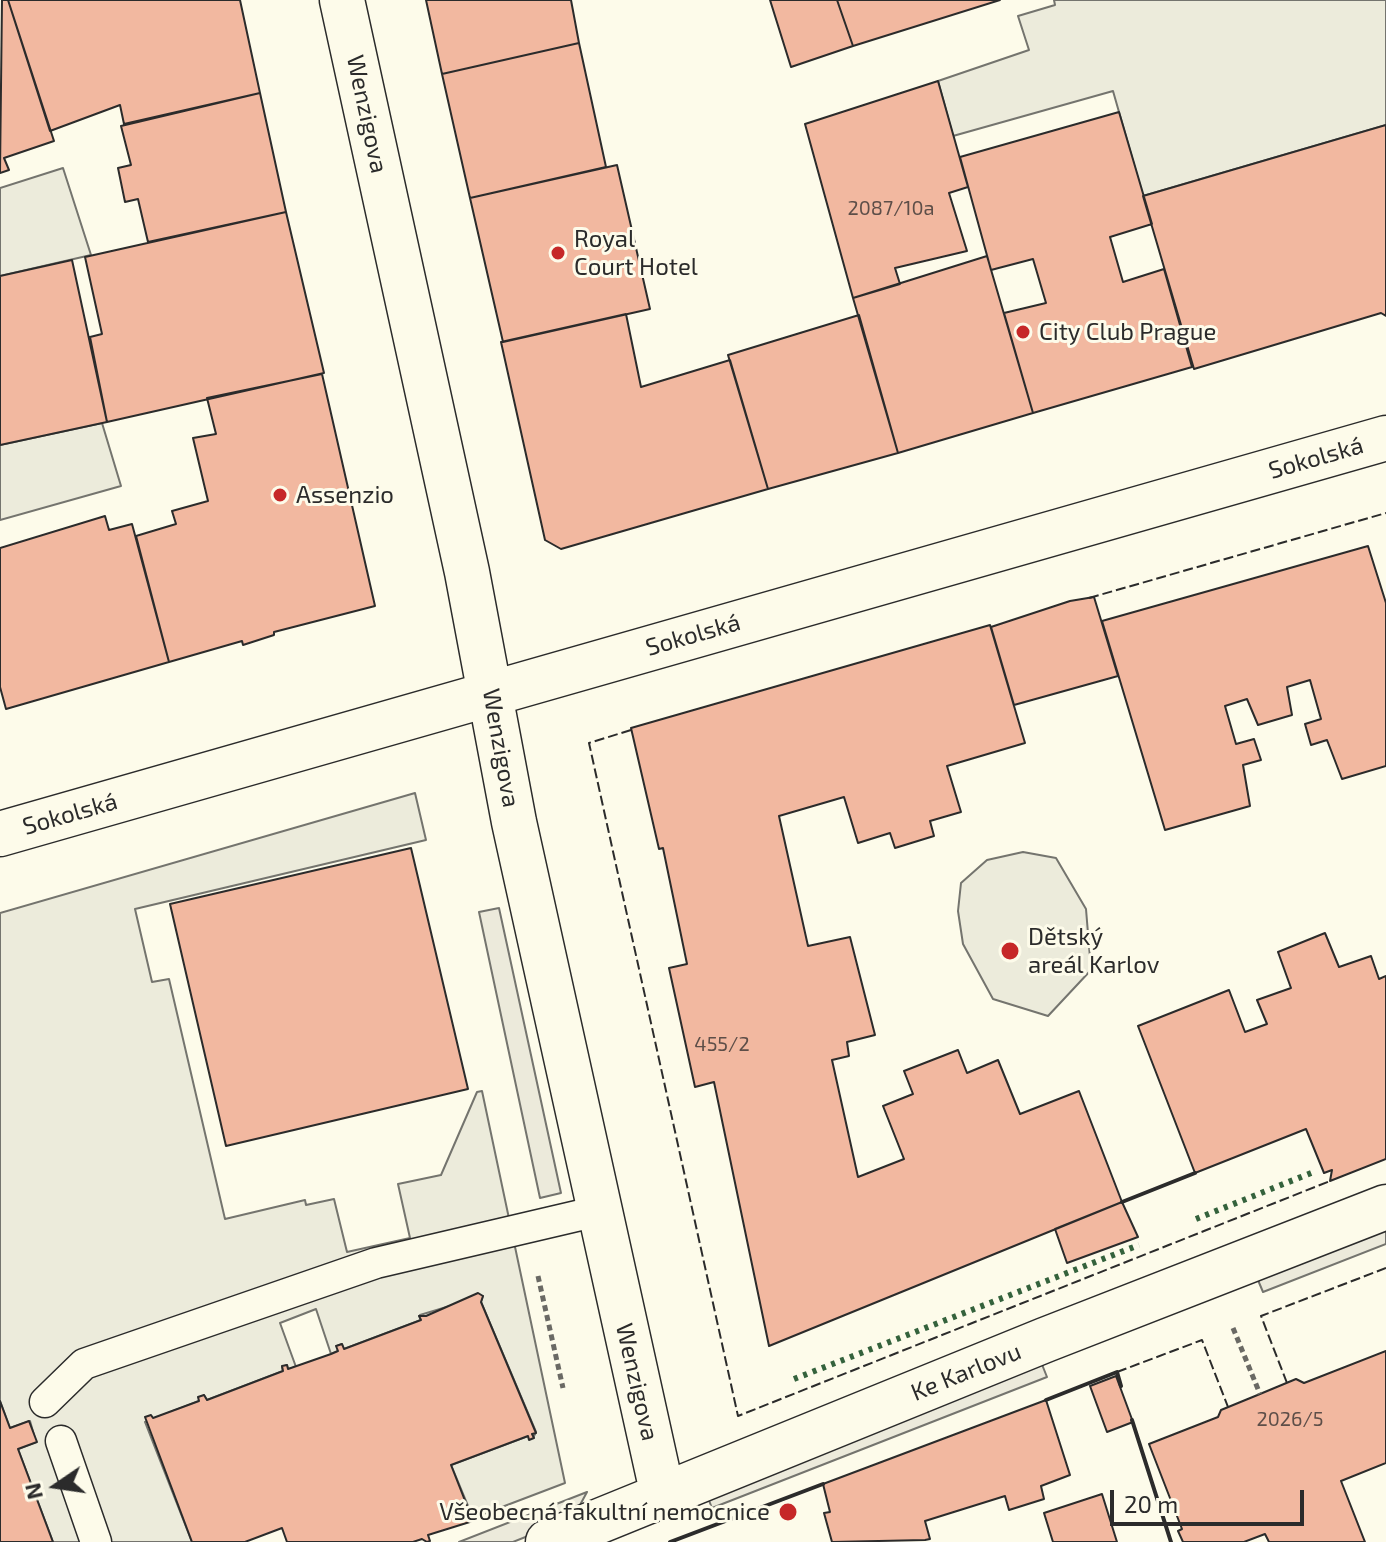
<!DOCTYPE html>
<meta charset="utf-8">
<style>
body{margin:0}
#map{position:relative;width:1386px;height:1542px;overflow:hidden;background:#fdfbea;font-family:"Exo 2",sans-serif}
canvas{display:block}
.north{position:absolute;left:16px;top:1446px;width:80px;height:80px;-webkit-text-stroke:6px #fdfbea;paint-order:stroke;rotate:257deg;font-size:22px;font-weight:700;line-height:32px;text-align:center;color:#2b2b2b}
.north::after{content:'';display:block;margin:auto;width:28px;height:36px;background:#2b2b2b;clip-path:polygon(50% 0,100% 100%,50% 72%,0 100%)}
.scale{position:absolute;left:1110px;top:1490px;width:194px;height:36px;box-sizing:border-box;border:4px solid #2b2b2b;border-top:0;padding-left:10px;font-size:24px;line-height:28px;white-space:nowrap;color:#2b2b2b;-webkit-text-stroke:6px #fdfbea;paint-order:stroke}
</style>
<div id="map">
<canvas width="1386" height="1542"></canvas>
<div class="north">N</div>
<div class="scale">20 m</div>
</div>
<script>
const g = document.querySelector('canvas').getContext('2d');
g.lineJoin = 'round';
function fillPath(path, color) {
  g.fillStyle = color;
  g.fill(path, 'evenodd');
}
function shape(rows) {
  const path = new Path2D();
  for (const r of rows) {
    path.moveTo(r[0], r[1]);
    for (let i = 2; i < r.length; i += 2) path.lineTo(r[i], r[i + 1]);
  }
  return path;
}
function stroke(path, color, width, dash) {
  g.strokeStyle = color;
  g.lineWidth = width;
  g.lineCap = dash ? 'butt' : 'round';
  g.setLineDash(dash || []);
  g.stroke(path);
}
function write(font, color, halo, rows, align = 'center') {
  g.font = font + ' "Exo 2",sans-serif';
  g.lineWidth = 6;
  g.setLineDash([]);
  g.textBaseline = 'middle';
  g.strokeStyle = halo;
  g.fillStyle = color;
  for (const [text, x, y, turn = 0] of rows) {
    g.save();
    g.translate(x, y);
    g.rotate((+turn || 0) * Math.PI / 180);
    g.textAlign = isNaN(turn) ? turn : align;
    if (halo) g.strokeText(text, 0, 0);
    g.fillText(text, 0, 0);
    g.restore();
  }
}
const green = shape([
 [1054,0,1386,0,1386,125,1143,196,1113,91,953,136,938,81,1029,50,1018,16,1055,5,1054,0],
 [63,168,91,255,0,276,0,188,63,168],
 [102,423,121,486,0,520,0,445,102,423],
 [415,793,426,840,135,909,152,982,169,979,225,1219,305,1200,306,1205,334,1199,347,1252,410,1238,398,1184,441,1175,477,1092,482,1091,565,1483,473,1518,451,1465,528,1436,533,1438,536,1432,481,1302,483,1296,420,1315,421,1320,344,1349,342,1344,337,1346,338,1351,331,1354,316,1309,280,1323,296,1367,288,1369,287,1365,282,1367,283,1371,207,1400,204,1395,199,1401,145,1422,192,1542,53,1542,18,1449,36,1442,30,1421,10,1428,0,1401,0,913,415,793],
 [1023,852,1056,858,1086,909,1091,970,1048,1016,993,999,963,944,958,911,961,883,987,860,1023,852]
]);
fillPath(green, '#ecebdb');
stroke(green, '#74746e', 2);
const parking = shape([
 [499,908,561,1193,540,1198,479,912,499,908],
 [1386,1223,1386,1244,1263,1292,1255,1273,1386,1223],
 [1039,1357,1047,1377,712,1508,704,1488,1039,1357],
 [587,1492,573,1518,513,1542,459,1542,587,1492]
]);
fillPath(parking, '#eceadb');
stroke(parking, '#74746e', 2);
const building = shape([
 [2,0,8,0,54,141,4,158,9,170,0,173,2,0],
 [8,0,240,0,260,93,124,124,120,105,50,131,8,0],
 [426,0,571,0,579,43,442,74,426,0],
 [770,0,837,0,853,46,791,67,770,0],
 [837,0,1000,0,853,46,837,0],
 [579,43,606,167,470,198,442,74,579,43],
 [938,81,968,187,949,193,967,251,895,268,900,284,853,298,805,124,938,81],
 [260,93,286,212,148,242,138,199,125,202,118,168,131,165,121,126,260,93],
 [1119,112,1152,224,1110,237,1123,282,1164,269,1192,367,1033,413,1004,313,1046,303,1033,259,991,270,960,157,1119,112],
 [1386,125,1386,316,1381,313,1194,369,1143,196,1386,125],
 [617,165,650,309,503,342,470,198,617,165],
 [286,212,324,373,107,422,90,337,102,334,85,257,286,212],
 [987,256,1033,413,898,453,853,298,987,256],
 [72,260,107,422,0,445,0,276,72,260],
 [626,314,641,387,730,360,768,489,561,549,545,540,501,342,626,314],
 [859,315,898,453,768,489,728,355,859,315],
 [322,374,375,606,274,632,274,635,243,645,242,641,169,662,136,536,176,524,172,511,208,501,193,438,216,434,207,398,322,374],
 [105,516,109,530,132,524,169,662,6,709,0,687,0,548,105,516],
 [1368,546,1386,603,1386,766,1342,779,1327,740,1311,745,1305,724,1321,719,1310,680,1287,687,1292,715,1258,725,1247,699,1225,706,1236,744,1254,739,1261,760,1243,765,1250,806,1165,830,1102,621,1368,546],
 [1094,597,1118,676,1014,705,991,627,1070,601,1094,597],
 [990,625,1025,743,947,766,961,812,930,821,934,836,895,848,890,833,858,843,844,797,779,816,808,946,850,937,875,1035,847,1042,849,1056,832,1060,858,1177,904,1159,883,1106,913,1094,904,1071,958,1050,967,1073,998,1060,1020,1114,1079,1091,1122,1202,769,1346,714,1082,695,1087,669,968,687,964,663,848,659,849,631,728,990,625],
 [411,848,468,1089,226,1146,170,904,411,848],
 [1325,933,1339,967,1371,956,1379,979,1386,976,1386,1159,1330,1181,1332,1170,1324,1173,1306,1129,1195,1173,1138,1026,1229,990,1245,1032,1267,1024,1257,1000,1291,988,1278,952,1325,933],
 [1122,1202,1138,1237,1067,1263,1055,1229,1122,1202],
 [478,1293,483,1296,481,1302,536,1433,532,1434,534,1438,529,1440,528,1436,451,1465,473,1521,428,1535,430,1541,427,1542,422,1539,413,1542,287,1542,282,1528,245,1542,192,1542,145,1417,151,1415,153,1418,199,1401,198,1397,204,1395,207,1400,283,1371,282,1366,287,1365,288,1369,331,1354,338,1351,336,1346,342,1344,344,1349,421,1320,419,1316,426,1316,478,1293],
 [1386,1351,1386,1463,1341,1481,1365,1542,1269,1542,1265,1534,1244,1542,1183,1542,1178,1531,1182,1529,1149,1444,1218,1417,1221,1410,1260,1394,1296,1379,1304,1383,1386,1351],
 [1116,1376,1133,1422,1107,1432,1090,1386,1116,1376],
 [1046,1400,1070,1475,1041,1486,1044,1499,1009,1510,1005,1496,925,1521,930,1539,925,1540,832,1542,824,1513,830,1512,823,1484,1046,1400],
 [0,1401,10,1428,29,1421,37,1442,18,1449,53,1542,0,1542,0,1401],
 [1102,1494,1117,1542,1053,1542,1044,1513,1102,1494]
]);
fillPath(building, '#f2b8a0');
stroke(building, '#2b2b2b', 2);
const lane = shape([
 [45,1402,84,1364,376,1263,598,1211],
 [61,1441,96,1542]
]);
const street = shape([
 [342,0,467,572,514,822,663,1496],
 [548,1542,1045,1340,1386,1207]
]);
const secondary = shape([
 [0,834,1386,438]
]);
stroke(lane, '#2b2b2b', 33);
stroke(street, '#2b2b2b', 47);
stroke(secondary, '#2b2b2b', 47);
stroke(shape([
 [538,1276,563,1388],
 [1233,1328,1260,1394]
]), '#6a6964', 5, [6, 4]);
stroke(lane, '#fdfbea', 30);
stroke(street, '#fdfbea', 44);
stroke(secondary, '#fdfbea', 44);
stroke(shape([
 [1196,1219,1316,1171],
 [794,1379,1139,1245]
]), '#34623c', 6, [4, 6]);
stroke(shape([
 [1089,598,1386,513],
 [631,730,589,743,738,1416,1330,1181],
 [1117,1372,1202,1340,1228,1407],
 [1287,1383,1261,1316,1386,1268]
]), '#2b2b2b', 2, [10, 4]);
stroke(shape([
 [1122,1202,1195,1173],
 [1046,1400,1117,1372,1121,1386],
 [1132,1420,1171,1542],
 [670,1542,823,1484]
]), '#2b2b2b', 4);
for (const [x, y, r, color] of [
 [558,253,8,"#c62828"],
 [1023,332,8,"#c62828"],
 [280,495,8,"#c62828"],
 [1010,951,10,"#c62828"],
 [788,1512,10,"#c62828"]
]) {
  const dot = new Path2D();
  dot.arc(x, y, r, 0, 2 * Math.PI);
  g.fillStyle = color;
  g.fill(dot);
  stroke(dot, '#fdfbea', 3);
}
write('20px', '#5d4e48', null, [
 ["2087/10a",891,208],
 ["455/2",722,1044],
 ["2026/5",1290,1419]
]);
write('24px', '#2b2b2b', '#fdfbea', [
 ["Wenzigova",367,114,78],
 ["Sokolská",1316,458,-16],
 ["Sokolská",693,635,-16],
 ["Wenzigova",501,748,80],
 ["Sokolská",70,814,-16],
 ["Ke Karlovu",966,1372,-22],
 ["Wenzigova",637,1382,77]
]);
write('24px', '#2b2b2b', '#fdfbea', [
 ["Royal",574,239],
 ["Court Hotel",574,267],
 ["City Club Prague",1039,332],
 ["Assenzio",296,495],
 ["Dětský",1028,937],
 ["areál Karlov",1028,965],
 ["Všeobecná fakultní nemocnice",770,1512,"right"]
], 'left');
</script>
